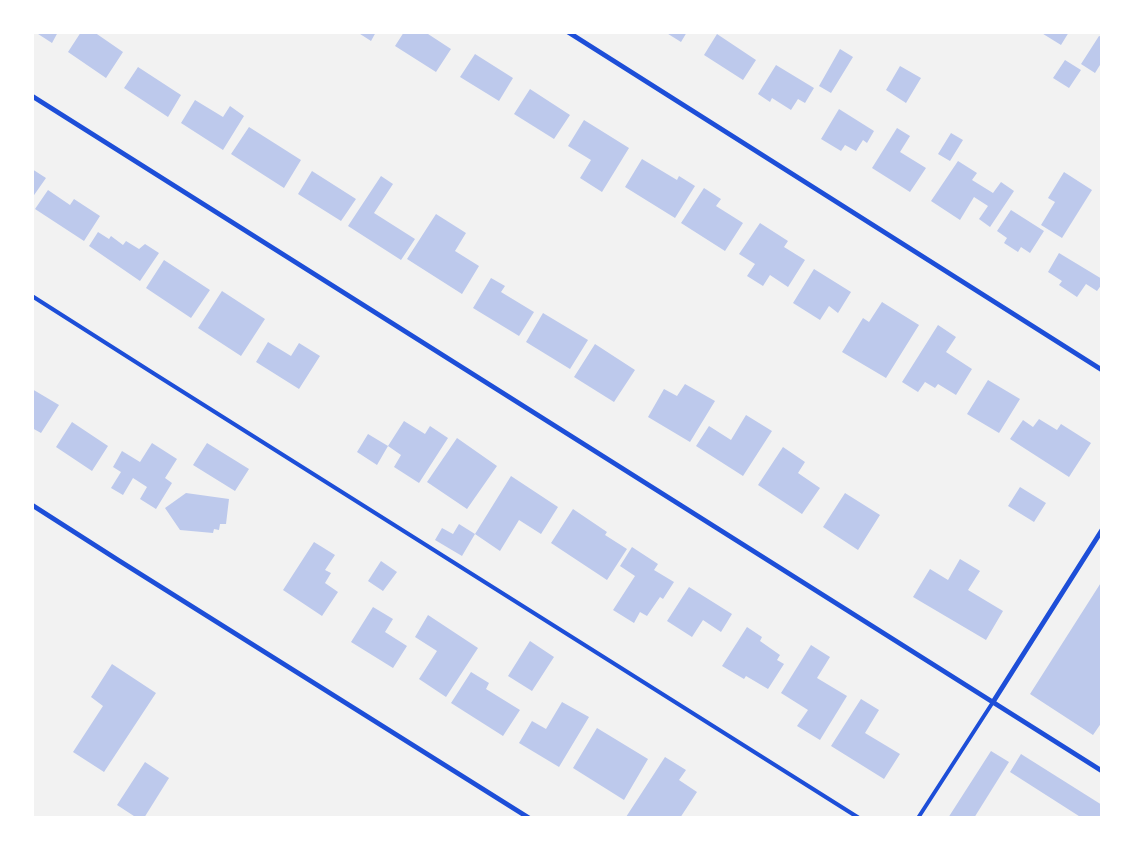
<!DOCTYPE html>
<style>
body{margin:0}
#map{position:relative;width:1134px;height:850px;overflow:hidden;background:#f2f2f2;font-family:"PT Sans",sans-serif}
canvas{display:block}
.frame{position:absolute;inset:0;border:34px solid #fff;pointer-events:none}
</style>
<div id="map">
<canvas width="1134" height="850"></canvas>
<div class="frame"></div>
</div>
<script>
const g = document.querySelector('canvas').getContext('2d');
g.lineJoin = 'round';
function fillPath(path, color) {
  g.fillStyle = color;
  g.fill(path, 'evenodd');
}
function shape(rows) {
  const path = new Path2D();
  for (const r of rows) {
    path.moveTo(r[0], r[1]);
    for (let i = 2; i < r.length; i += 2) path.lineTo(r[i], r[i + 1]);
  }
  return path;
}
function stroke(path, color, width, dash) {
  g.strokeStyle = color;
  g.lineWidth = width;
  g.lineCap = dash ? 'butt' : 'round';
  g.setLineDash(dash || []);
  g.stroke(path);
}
fillPath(shape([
 [35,32,58,32,52,43],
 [81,32,94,32,123,52,106,78,68,52],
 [357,32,376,32,371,41],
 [404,32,425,32,451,49,436,72,395,46],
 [665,32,687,32,681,42],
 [1040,32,1069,32,1061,45],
 [717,34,756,60,743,80,704,55],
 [1099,36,1102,37,1102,66,1100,65,1095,73,1081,64],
 [840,49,853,57,831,93,819,86],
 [475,54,513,78,499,101,460,77],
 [1065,60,1081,70,1069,88,1053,78],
 [776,65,814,88,805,103,798,99,791,110,772,98,770,102,758,94],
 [900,66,921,78,906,103,886,90],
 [138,67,181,95,168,117,124,88],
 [530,89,570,115,554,139,514,114],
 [195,100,223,117,230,106,244,116,223,150,181,123],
 [839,109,874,131,867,143,863,140,856,151,845,145,841,151,821,139],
 [584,120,629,148,602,192,580,178,591,160,568,146],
 [249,127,301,160,284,188,231,154],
 [897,128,910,136,900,152,926,168,910,192,872,168],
 [951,133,963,140,950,161,938,154],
 [642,159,677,180,679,176,695,186,675,218,625,187],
 [958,161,977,173,972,180,993,193,1001,182,1014,191,990,227,979,219,988,206,974,197,960,220,931,201],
 [32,169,46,178,32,198],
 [312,171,356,199,341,221,298,194],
 [1064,172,1092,190,1062,238,1041,225,1055,202,1048,198],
 [381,176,393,184,374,213,415,239,401,260,348,226],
 [704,188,721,199,716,206,743,223,725,251,681,223],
 [48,190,70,205,74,199,100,216,84,241,35,209],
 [1011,210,1044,231,1030,253,1021,247,1018,252,1004,243,1007,238,997,231],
 [436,214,466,233,455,251,479,266,462,294,407,259],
 [760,223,788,241,784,247,805,260,788,287,770,275,763,286,747,276,755,264,739,254],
 [98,232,109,239,111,236,123,245,126,241,139,249,145,244,159,253,140,281,89,246],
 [1059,253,1102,279,1102,284,1097,291,1086,284,1077,297,1059,285,1062,281,1048,272],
 [164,260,210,290,191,318,146,288],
 [814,269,851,292,838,313,829,306,820,320,793,303],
 [491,278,505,286,501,292,534,312,519,336,473,308],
 [222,291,265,319,241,356,198,328],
 [882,302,919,325,886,378,842,352,863,318,869,322],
 [543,313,588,340,570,369,526,342],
 [938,325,956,337,946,352,972,369,956,395,938,384,935,388,925,382,918,392,902,382],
 [268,342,291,356,299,343,320,356,299,389,256,362],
 [595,344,635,370,614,402,574,377],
 [988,380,1020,399,999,433,967,414],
 [685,384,715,401,690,442,648,417,664,389,677,396],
 [32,389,59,405,41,433,32,428],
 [746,415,772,431,743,476,696,446,709,426,731,440],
 [1039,419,1057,430,1061,424,1091,443,1069,477,1010,439,1023,420,1033,427],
 [404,421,425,434,430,426,448,438,419,483,394,467,401,455,388,446],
 [72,422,108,446,92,471,56,447],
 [368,434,388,446,377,465,357,452],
 [457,438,497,466,467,509,427,482],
 [152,443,177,459,165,478,172,483,156,509,140,499,147,487,133,478,123,495,111,488,121,472,113,467,122,451,140,462],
 [207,443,249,469,235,491,193,465],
 [783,447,805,462,798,473,820,488,802,514,758,485],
 [511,476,558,507,541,534,519,520,500,551,475,534,462,556,435,540,442,528,453,534,459,524,475,534],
 [1020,487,1046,503,1034,522,1008,506],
 [186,493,229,499,226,524,220,524,219,530,214,529,213,533,180,530,165,508],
 [845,493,880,515,858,550,823,527],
 [573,509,607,532,605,535,627,549,607,580,551,543],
 [314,542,335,555,325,570,331,573,325,583,338,592,322,616,283,590],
 [632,547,658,564,654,570,674,582,663,599,660,597,647,616,640,612,634,623,613,610,635,576,620,566],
 [960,559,980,571,968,590,1003,611,986,640,913,597,930,569,948,580],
 [381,561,397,572,383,591,368,581],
 [1102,581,1102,722,1093,735,1030,694],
 [689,587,732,614,721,632,703,620,692,637,667,621],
 [373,607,393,619,385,632,407,646,393,668,351,642],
 [428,615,478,648,446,697,419,679,437,651,415,637],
 [747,627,762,637,760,641,780,655,777,660,784,664,768,689,746,676,744,679,722,666],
 [530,641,554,657,532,691,508,676],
 [811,645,830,657,817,678,847,696,820,740,797,726,808,710,781,693],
 [112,664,156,693,104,772,73,752,103,706,91,697],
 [471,672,489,683,486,689,520,710,503,736,451,703],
 [861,699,879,710,865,733,900,754,884,779,831,746],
 [562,702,589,717,559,767,519,743,532,721,546,729],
 [597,728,648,759,624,800,573,768],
 [991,751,1009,762,974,818,948,818],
 [1021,754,1102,805,1102,818,1082,818,1010,772],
 [665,757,686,770,679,780,697,792,680,818,627,818,626,817],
 [145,762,169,778,144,818,137,818,117,805]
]), '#bdc9ec');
stroke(shape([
 [32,296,153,373,859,818],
 [918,818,993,702]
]), '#1d4ed8', 4);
stroke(shape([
 [568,32,1102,370],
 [32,96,1102,771],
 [32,505,118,560,529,818],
 [993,702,1102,530]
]), '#1d4ed8', 5);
</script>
